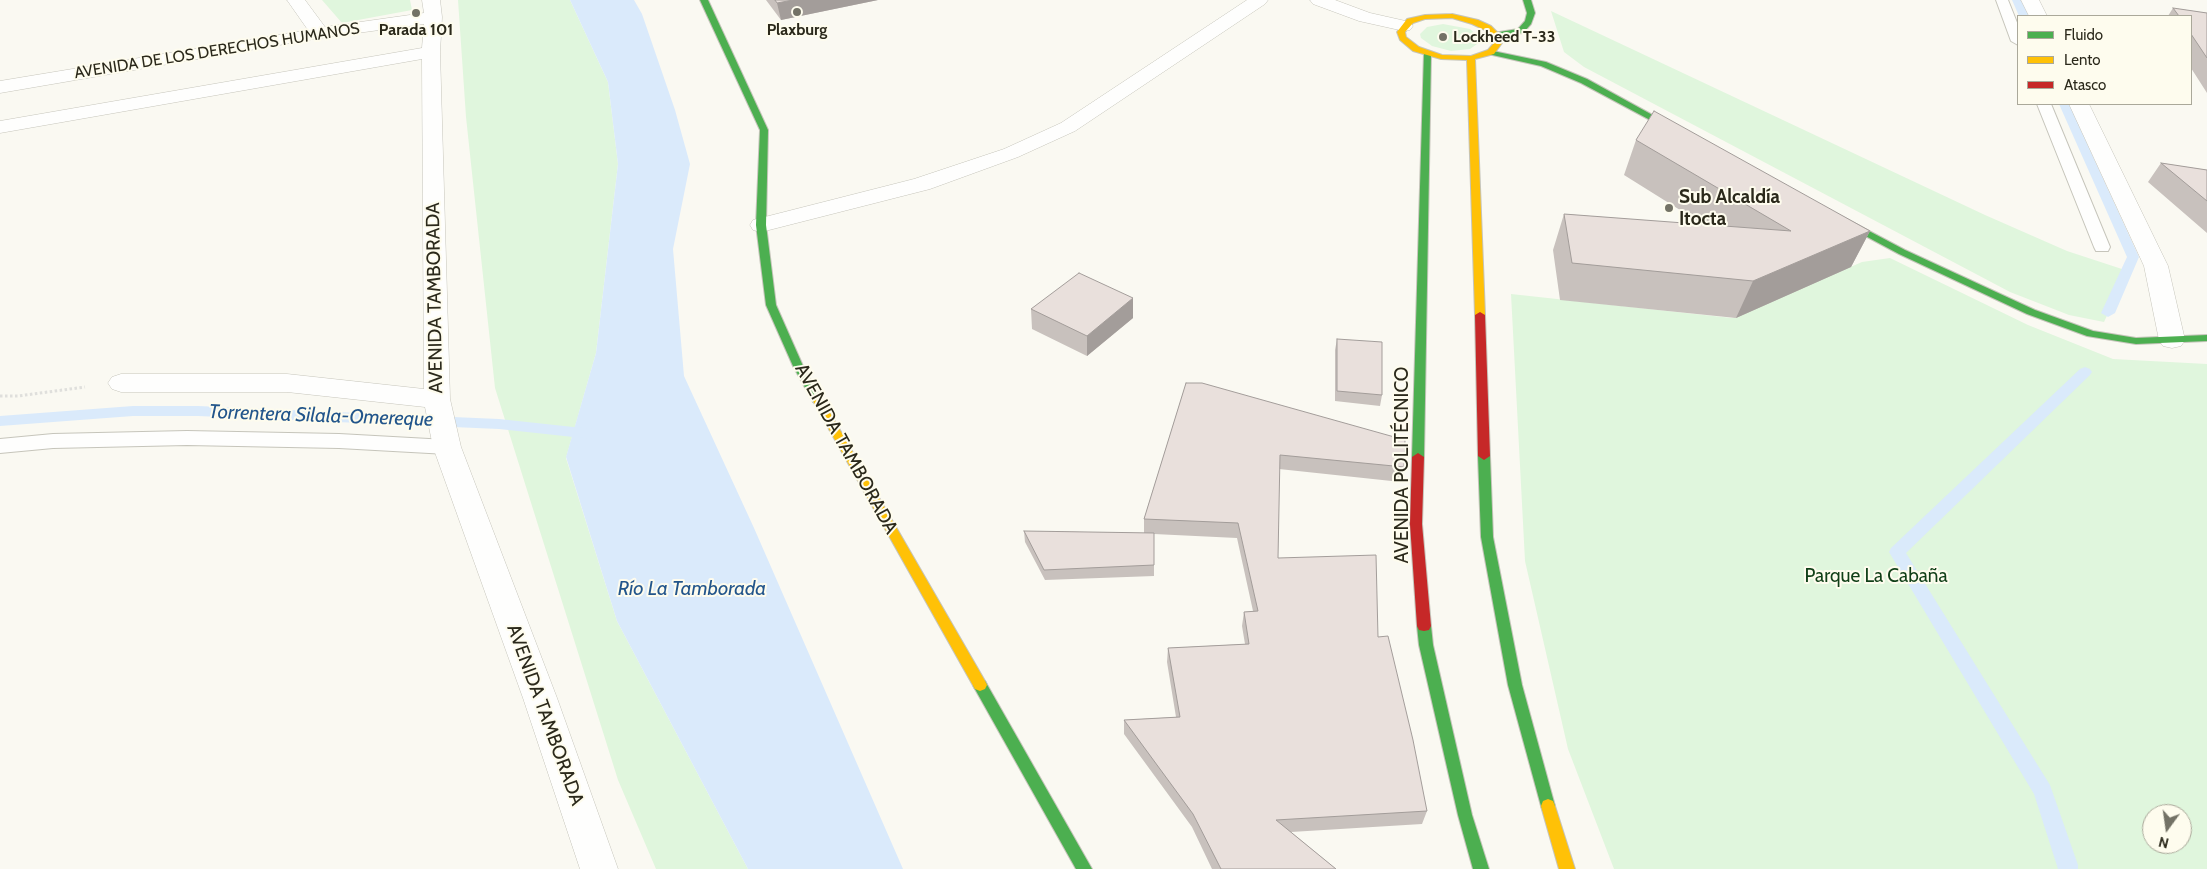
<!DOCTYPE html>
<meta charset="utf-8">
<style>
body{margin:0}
#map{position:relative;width:2207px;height:869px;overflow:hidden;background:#faf9f2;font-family:Cabin,sans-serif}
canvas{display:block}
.legend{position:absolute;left:2017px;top:15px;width:175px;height:90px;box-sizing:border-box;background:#fefcee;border:1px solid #aaa89a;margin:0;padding:6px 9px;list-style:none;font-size:15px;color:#2b291b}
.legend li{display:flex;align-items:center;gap:10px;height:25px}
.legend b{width:25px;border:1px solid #aaa89a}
.north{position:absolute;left:2142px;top:804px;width:50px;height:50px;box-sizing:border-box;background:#fefcee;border:1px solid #aaa89a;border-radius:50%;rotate:194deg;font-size:14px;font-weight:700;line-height:20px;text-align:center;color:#2b291b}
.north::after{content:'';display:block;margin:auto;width:18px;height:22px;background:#737266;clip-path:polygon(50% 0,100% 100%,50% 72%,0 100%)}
</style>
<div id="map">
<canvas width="2207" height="869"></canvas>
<ul class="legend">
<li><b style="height:6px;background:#4caf50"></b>Fluido</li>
<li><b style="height:6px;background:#ffc107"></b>Lento</li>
<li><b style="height:6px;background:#c62828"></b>Atasco</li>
</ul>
<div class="north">N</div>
</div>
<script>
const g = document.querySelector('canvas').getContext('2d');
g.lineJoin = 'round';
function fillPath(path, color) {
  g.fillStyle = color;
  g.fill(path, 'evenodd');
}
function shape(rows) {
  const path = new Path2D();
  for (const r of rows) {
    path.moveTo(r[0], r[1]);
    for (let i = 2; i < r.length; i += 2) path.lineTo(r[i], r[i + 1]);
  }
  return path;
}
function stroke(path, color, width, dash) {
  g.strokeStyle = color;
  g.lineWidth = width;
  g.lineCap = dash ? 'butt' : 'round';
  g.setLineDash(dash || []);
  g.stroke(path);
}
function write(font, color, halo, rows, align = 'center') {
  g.font = font + ' Cabin,sans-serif';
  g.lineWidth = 4;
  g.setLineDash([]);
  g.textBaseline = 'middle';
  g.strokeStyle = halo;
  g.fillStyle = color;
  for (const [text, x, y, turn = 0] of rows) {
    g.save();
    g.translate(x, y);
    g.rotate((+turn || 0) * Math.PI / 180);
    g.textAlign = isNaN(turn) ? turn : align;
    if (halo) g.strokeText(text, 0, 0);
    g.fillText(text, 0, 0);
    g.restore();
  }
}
fillPath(shape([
 [322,0,410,0,412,10,342,23],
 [458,0,570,0,608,82,618,164,596,353,566,458,617,621,748,869,656,869,618,780,495,388,466,117],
 [1551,11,1985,215,2067,251,2128,271,2104,322,2069,315,2010,292,1584,67,1564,52],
 [1443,24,1470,29,1480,38,1480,42,1470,49,1451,51,1432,46,1421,38,1420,34,1427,27],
 [1890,258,2028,325,2113,359,2207,364,2207,869,1614,869,1568,749,1525,561,1511,294,1732,318,1862,262],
 [2152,814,2182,814,2182,844,2152,844]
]), '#e0f6dd');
fillPath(shape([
 [570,0,634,0,642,14,675,110,690,164,673,249,684,376,754,528,903,869,748,869,617,621,566,457,596,353,618,164,608,82]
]), '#daeafb');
fillPath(shape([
 [2012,0,2022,0,2029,16,2019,16,2012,0],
 [2059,104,2069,104,2139,257,2115,313,2108,317,2101,313,2127,257,2059,104],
 [2085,367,2090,369,2092,372,2090,375,1906,553,2050,785,2078,865,2078,869,2058,869,2034,794,1889,552,1891,548,2080,369,2085,367],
 [133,406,198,406,499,419,592,429,597,430,599,434,597,438,592,439,499,429,198,416,133,416,0,426,0,416,133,406]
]), '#daeafb');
const lane = shape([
 [1996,0,2008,0,2018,25,2018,45,2011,41,1996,0],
 [2037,104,2051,104,2110,247,2108,251,2096,251,2094,247,2037,104],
 [187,431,339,434,447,440,454,442,457,447,454,452,447,454,339,448,187,445,53,448,0,453,0,439,53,434,187,431]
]);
const street = shape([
 [287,0,305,0,325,27,424,13,422,0,440,0,442,17,440,52,450,399,461,447,557,698,618,869,580,869,523,698,433,447,425,407,287,392,121,392,112,389,108,383,112,377,121,374,287,374,424,389,422,59,0,133,0,121,422,48,424,24,320,38,0,93,0,81,308,30,287,0],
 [1247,0,1268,0,1265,4,1075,131,1018,157,930,189,769,230,761,232,753,230,750,225,753,220,914,179,1004,149,1061,123,1247,0],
 [1310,0,1335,0,1370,13,1410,22,1413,26,1410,30,1404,31,1359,21,1313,4,1310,0],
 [2021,0,2039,0,2047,16,2029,16,2021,0],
 [2069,104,2089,104,2168,266,2185,340,2181,346,2172,348,2163,346,2159,340,2144,266,2069,104]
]);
const fast = shape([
 [700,0,708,0,768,130,766,225,776,305,803,366,822,399,821,402,813,402,793,366,766,305,756,225,760,130,700,0],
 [1523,0,1531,0,1535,13,1531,24,1523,33,1493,37,1493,33,1518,29,1525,21,1527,13,1523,0],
 [1488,50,1546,62,1587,79,1687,134,1683,137,1680,136,1581,83,1541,66,1488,54,1488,50],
 [1424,52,1431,54,1424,457,1418,461,1412,457,1424,52],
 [1835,213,1905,250,2035,310,2093,331,2136,338,2207,335,2207,341,2136,344,2087,336,2027,314,1899,254,1832,218,1832,214,1835,213],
 [1484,452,1490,456,1493,537,1522,685,1555,806,1553,811,1548,813,1543,811,1541,806,1508,685,1481,537,1478,456,1484,452],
 [1424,621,1429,622,1431,626,1433,645,1472,815,1489,869,1473,869,1458,815,1419,645,1417,626,1419,622,1424,621],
 [980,679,985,681,1092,869,1076,869,975,689,973,685,975,681,980,679]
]);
const slow = shape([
 [1452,14,1478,20,1491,26,1500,35,1502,43,1494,54,1475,59,1485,315,1480,318,1475,315,1467,60,1441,59,1413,51,1400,40,1397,32,1407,19,1425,15,1452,14],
 [1452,18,1472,24,1485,30,1492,36,1494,43,1488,50,1471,56,1442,55,1419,47,1406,37,1405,32,1413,23,1425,19,1452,18],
 [817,395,822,399,985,681,987,685,985,689,980,691,975,689,812,399,817,395],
 [1548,799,1553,801,1555,806,1575,869,1559,869,1541,806,1543,801,1548,799]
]);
const jam = shape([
 [1480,312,1485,315,1490,456,1484,460,1478,456,1475,315,1480,312],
 [1418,453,1424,457,1422,524,1431,626,1429,630,1424,631,1419,630,1417,626,1410,524,1412,457,1418,453]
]);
stroke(lane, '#c6c5bb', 2);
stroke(street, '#c6c5bb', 1);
stroke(fast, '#c6c5bb', 2);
stroke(slow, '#c6c5bb', 2);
stroke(jam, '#c6c5bb', 2);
stroke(shape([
 [0,396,18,396,85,387]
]), '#dfdfdc', 3, [2.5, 2.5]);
fillPath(lane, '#fefefd');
fillPath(street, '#fefefd');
fillPath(fast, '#4caf50');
fillPath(slow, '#ffc107');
fillPath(jam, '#c62828');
fillPath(shape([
 [766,0,878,0,781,20],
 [2173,8,2207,13,2207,93,2191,68,2191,16,2168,16],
 [1636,140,1870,231,1851,267,1736,318,1560,300,1553,250,1564,214,1704,225,1624,175],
 [2161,163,2207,170,2207,233,2148,182],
 [1133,298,1133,318,1087,356,1032,329,1031,309],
 [1337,339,1382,395,1380,406,1335,401,1335,350],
 [1186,383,1404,467,1401,482,1279,469,1278,558,1378,637,1427,811,1422,824,1291,832,1336,869,1212,869,1192,827,1124,734,1124,720,1176,717,1167,662,1168,648,1245,644,1242,626,1244,612,1253,611,1237,538,1154,534,1154,576,1045,580,1025,542,1024,531,1144,533,1144,519]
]), '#c8c1bd');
fillPath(shape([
 [793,0,878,0,781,20,777,3],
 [1870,231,1851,267,1736,318,1753,281],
 [1133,298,1133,318,1087,356,1087,336]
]), '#a39d9a');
const building = shape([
 [775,0,793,0,777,3,775,0],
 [2173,8,2207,13,2207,58,2191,34,2191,16,2179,16,2173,8],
 [1654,111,1870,231,1753,281,1572,263,1564,214,1791,231,1636,140,1654,111],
 [2161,163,2207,170,2207,201,2161,163],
 [1079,273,1133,298,1087,336,1031,309,1079,273],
 [1337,339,1382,342,1382,395,1337,391,1337,339],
 [1186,383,1202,383,1405,440,1404,467,1280,455,1278,558,1376,555,1378,637,1388,636,1413,740,1427,811,1276,820,1336,869,1221,869,1193,814,1124,720,1180,717,1168,648,1249,644,1244,612,1258,611,1238,523,1144,519,1186,383],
 [1024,531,1154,533,1154,565,1044,570,1024,531]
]);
fillPath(building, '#e9e0dc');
stroke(building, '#a39d9a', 1);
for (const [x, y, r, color] of [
 [797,12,5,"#737266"],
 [416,13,5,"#737266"],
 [1443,37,5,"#737266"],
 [1669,208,5,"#737266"]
]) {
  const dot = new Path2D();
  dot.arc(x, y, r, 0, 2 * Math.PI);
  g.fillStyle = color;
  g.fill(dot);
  stroke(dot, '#fefcee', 2);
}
write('bold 16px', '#2b291b', '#fefcee', [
 ["Parada 101",416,30],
 ["Plaxburg",797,30],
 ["Lockheed T-33",1453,37,"left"]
]);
write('16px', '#2b291b', '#fefcee', [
 ["AVENIDA DE LOS DERECHOS HUMANOS",217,51,-9]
]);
write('bold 19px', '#2b291b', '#fefcee', [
 ["Sub Alcaldía",1679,197],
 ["Itocta",1679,219]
], 'left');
write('19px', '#2b291b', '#fefcee', [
 ["AVENIDA TAMBORADA",435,298,-91],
 ["AVENIDA TAMBORADA",846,449,61],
 ["AVENIDA POLITÉCNICO",1402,465,-90],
 ["AVENIDA TAMBORADA",545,715,70]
]);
write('19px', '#103f17', '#fefcee', [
 ["Parque La Cabaña",1876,576]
]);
write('italic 20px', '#22558b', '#fefcee', [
 ["Torrentera Silala-Omereque",321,416,2],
 ["Río La Tamborada",692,589]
]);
</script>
